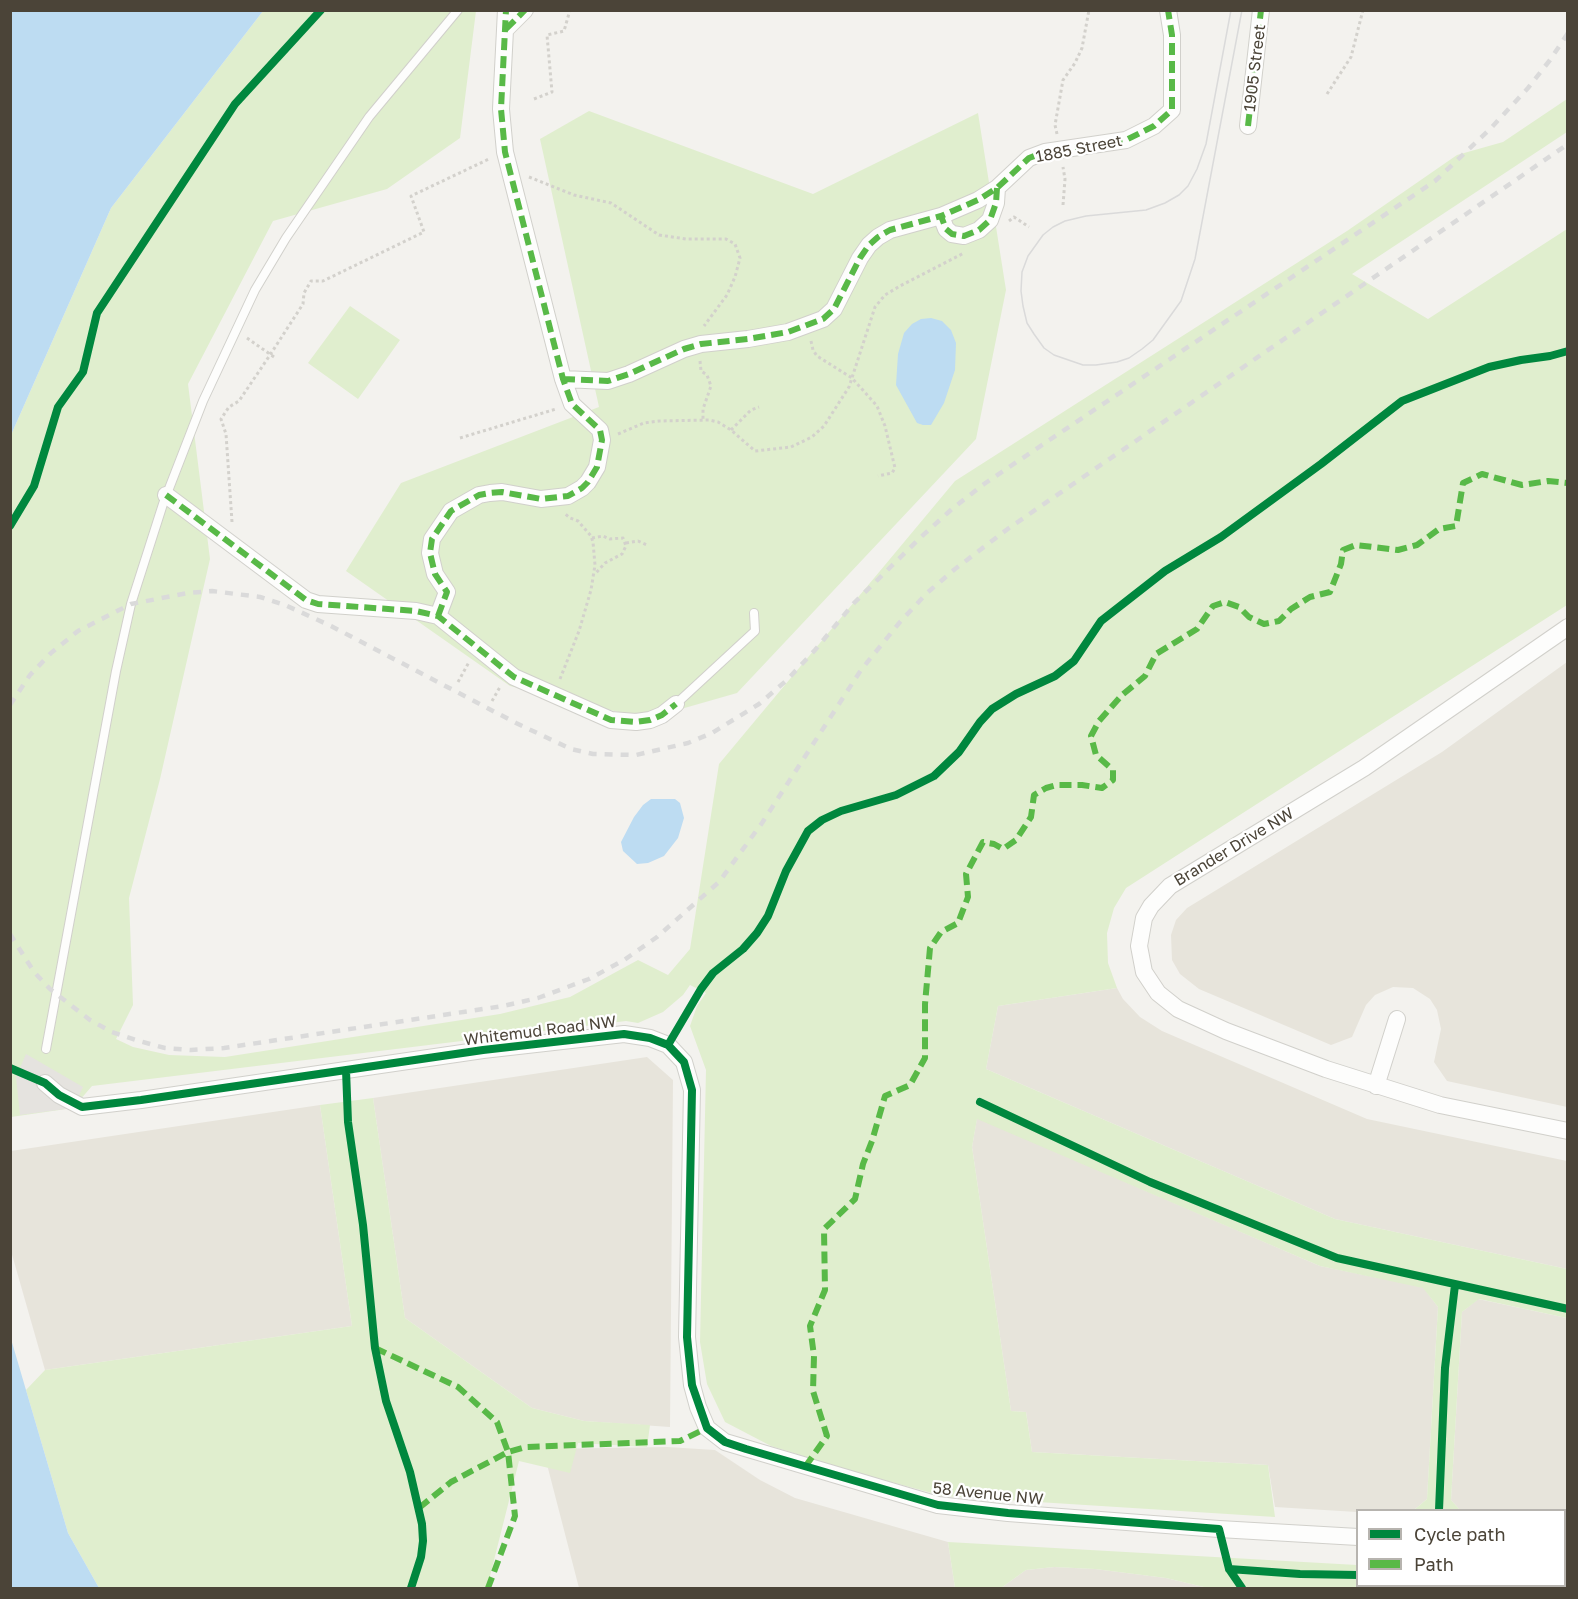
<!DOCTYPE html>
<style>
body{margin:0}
#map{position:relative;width:1578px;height:1599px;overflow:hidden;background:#f3f2ee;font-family:"Golos Text",sans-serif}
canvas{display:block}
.frame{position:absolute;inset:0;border:12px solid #4b4438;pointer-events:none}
.legend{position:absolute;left:1356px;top:1509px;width:210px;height:78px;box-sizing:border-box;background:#fff;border:2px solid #b7b4af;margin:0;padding:8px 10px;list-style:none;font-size:18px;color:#4b4438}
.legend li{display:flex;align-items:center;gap:12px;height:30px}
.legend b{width:30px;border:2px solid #b7b4af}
</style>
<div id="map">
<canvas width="1578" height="1599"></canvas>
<div class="frame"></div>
<ul class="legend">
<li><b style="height:8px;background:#00873e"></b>Cycle path</li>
<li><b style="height:8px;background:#58b947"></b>Path</li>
</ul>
</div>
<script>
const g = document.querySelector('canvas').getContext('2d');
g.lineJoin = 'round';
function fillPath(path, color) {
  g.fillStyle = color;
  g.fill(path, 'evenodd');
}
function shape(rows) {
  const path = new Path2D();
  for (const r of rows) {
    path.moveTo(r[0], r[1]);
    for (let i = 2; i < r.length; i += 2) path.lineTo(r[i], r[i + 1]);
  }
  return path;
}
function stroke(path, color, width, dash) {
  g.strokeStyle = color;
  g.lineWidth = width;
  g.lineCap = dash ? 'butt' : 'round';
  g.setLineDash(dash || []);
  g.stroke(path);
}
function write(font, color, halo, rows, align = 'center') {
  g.font = font + ' "Golos Text",sans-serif';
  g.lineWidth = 4.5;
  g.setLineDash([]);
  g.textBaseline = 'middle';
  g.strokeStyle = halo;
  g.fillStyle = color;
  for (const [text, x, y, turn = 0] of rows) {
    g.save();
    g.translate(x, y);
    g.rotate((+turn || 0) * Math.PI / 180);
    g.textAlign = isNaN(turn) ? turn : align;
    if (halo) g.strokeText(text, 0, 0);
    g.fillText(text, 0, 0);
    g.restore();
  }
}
fillPath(shape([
 [1567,662,1567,1107,1447,1081,1434,1062,1441,1029,1437,1010,1430,999,1413,988,1393,987,1375,995,1366,1005,1352,1037,1331,1045,1199,989,1180,974,1172,960,1171,935,1176,920,1187,908,1442,752],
 [1117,988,1123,999,1140,1017,1162,1031,1367,1119,1567,1161,1567,1269,1335,1219,986,1069,998,1006],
 [647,1057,673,1080,670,1427,584,1421,532,1408,405,1318,373,1098],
 [320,1105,352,1326,45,1370,11,1251,11,1151],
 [977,1118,1320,1266,1423,1287,1438,1307,1427,1499,1414,1510,1357,1512,1275,1507,1268,1465,1032,1452,1026,1412,1011,1411,972,1147],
 [1478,1299,1567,1318,1567,1523,1565,1523,1564,1510,1460,1510,1451,1500,1462,1312],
 [667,1447,715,1450,760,1480,795,1498,948,1542,955,1588,579,1588,543,1449],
 [1054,1567,1095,1569,1166,1578,1208,1588,1001,1588,1026,1570]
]), '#e7e4db');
fillPath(shape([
 [263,11,476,11,460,138,387,189,273,221,188,384,210,559,160,779,129,898,133,1005,116,1039,133,1047,169,1055,225,1057,500,1014,570,997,638,960,668,975,690,949,719,764,955,481,1347,231,1457,155,1503,142,1567,99,1567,132,1352,274,1428,319,1567,229,1567,605,1126,888,1114,908,1107,933,1108,963,1117,988,998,1006,986,1069,1335,1219,1567,1269,1567,1318,1479,1299,1462,1312,1451,1500,1460,1510,1414,1510,1427,1499,1438,1307,1423,1288,1320,1266,977,1119,972,1147,1011,1411,1026,1412,1032,1452,1268,1465,1275,1517,943,1496,854,1472,771,1446,725,1422,707,1384,700,1342,706,1070,690,1026,697,1006,706,993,690,985,683,995,663,1012,638,1023,626,1021,92,1086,73,1108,11,1117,11,435,111,208],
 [589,111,813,194,978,113,1006,290,976,439,737,693,681,709,631,715,510,686,346,571,401,483,599,407,540,139],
 [350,306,400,340,358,399,308,363],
 [373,1098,405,1318,532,1408,584,1421,650,1425,647,1447,578,1443,570,1473,519,1461,487,1588,99,1588,68,1533,26,1390,45,1370,352,1326,320,1105],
 [948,1542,1357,1565,1358,1586,1564,1586,1565,1576,1567,1577,1567,1588,1208,1588,1166,1578,1095,1569,1054,1567,1026,1570,1001,1588,955,1588]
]), '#e0eece');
fillPath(shape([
 [26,1054,83,1087,73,1108,20,1115,16,1077]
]), '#e5e3df');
fillPath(shape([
 [11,10,263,11,111,208,11,435],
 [931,318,942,321,951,330,956,343,955,370,944,403,931,425,923,425,917,423,896,385,898,354,904,333,912,324,921,319],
 [651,799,675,799,680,803,684,818,678,838,664,856,648,863,637,864,623,851,621,842,634,817,643,805],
 [11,1339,68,1533,99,1588,11,1588]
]), '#bddcf2');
const lane = shape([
 [676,704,755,631,754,613],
 [46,1049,116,671,131,604,163,504,203,401,255,290,286,238,369,117,458,10]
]);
const street = shape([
 [506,29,525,10],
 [1248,126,1261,10],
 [997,188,996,203,990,220,979,230,964,236,952,234,946,229,941,216,978,200,997,188,1029,158,1045,152,1126,140,1154,126,1172,110,1172,35,1168,10],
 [563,379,608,381,629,374,684,349,701,344,748,339,788,332,823,319,834,309,860,258,869,245,878,237,890,230,941,216],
 [166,495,306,600,318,604,416,611,438,616,514,677,611,720,636,722,650,720,662,715,676,704],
 [438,616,447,592,435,574,430,553,432,539,451,511,479,495,490,493,502,492,541,499,568,496,582,488,588,482,597,467,602,440,600,430,572,404,563,379,505,152,501,109,506,10],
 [1568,627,1364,768,1170,886,1151,906,1144,918,1139,946,1144,972,1158,993,1178,1009,1226,1031,1326,1069,1440,1105,1568,1131],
 [45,1083,59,1095,82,1107,141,1100,483,1050,624,1034,650,1038,668,1045,684,1062,692,1090,687,1337,692,1385,698,1407,707,1428,725,1442,938,1505,1008,1513,1219,1529,1358,1537],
 [1376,1086,1397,1019],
 [1564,1549,1568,1549]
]);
stroke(lane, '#d1d0cb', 10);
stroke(street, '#d1d0cb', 18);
stroke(shape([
 [1327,94,1351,57,1363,10],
 [534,99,552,92,547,35,564,31,570,10],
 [1057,134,1055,125,1063,80,1075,63,1082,48,1089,10],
 [529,177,574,195,611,203,659,235,686,239,726,239,735,244,740,258,735,277,727,295,704,326],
 [1063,205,1065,179,1063,167],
 [1009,221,1014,217,1029,227],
 [247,338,274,357],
 [811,341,813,350,817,356,852,378,877,406,885,426,895,468,892,473,878,476],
 [700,361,701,371,707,375,711,386,703,409,703,420],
 [731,430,751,410,759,407],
 [618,434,644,423,659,421,709,420,718,422,731,430,755,451,791,447,812,437,824,426,849,387,875,307,885,295,900,286,964,253],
 [460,438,556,409],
 [232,522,226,434,221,419,229,407,239,401,270,355,303,304,304,293,311,281,323,281,424,232,411,196,489,159],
 [592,538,603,536,610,539,623,538,626,546,622,554,605,563,595,574],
 [626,543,638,541,647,545],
 [560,679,579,631,591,590,595,565,593,542,591,536,578,521,570,518,564,513],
 [458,682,469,662],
 [492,701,500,687]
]), '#d3d1cc', 3, [3, 3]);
stroke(lane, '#fdfdfc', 8);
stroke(street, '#fdfdfc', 16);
stroke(shape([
 [1231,10,1206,144,1197,169,1188,186,1179,195,1165,203,1146,210,1086,216,1065,221,1053,227,1043,235,1028,256,1022,272,1021,291,1023,306,1027,323,1034,334,1044,348,1054,355,1083,365,1096,365,1117,362,1129,358,1142,349,1153,340,1181,301,1195,259,1242,10]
]), '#dadada', 1.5);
stroke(shape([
 [10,705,30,675,51,653,78,631,131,604,188,593,212,591,260,597,285,605,331,626,516,723,571,749,593,754,636,755,688,743,712,733,759,704,787,680,815,650,854,603,921,537,952,509,984,484,1435,181,1491,128,1528,88,1550,60,1568,33],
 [10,934,34,972,50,989,90,1020,112,1032,139,1041,165,1048,191,1050,224,1048,503,1006,538,998,589,979,624,960,657,937,719,882,762,823,861,670,900,622,927,593,955,569,1009,528,1568,144]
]), '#dadada', 4.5, [8, 8]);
stroke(shape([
 [506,29,525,10],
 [1248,126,1261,10],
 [997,188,996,203,990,220,979,230,964,236,952,234,946,229,941,216,978,200,997,188,1029,158,1045,152,1126,140,1154,126,1172,110,1172,35,1168,10],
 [563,379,608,381,629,374,684,349,701,344,748,339,788,332,823,319,834,309,860,258,869,245,878,237,890,230,941,216],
 [166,495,306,600,318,604,416,611,438,616,514,677,611,720,636,722,650,720,662,715,676,704],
 [438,616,447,592,435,574,430,553,432,539,451,511,479,495,490,493,502,492,541,499,568,496,582,488,588,482,597,467,602,440,600,430,572,404,563,379,505,152,501,109,506,10],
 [375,1348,458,1387,497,1422,508,1452,515,1516,488,1588],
 [805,1467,827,1436,813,1391,814,1356,810,1326,825,1290,824,1229,855,1199,863,1164,872,1141,885,1096,910,1085,925,1058,925,1004,930,948,941,932,958,923,968,897,966,874,983,842,994,844,1003,849,1016,840,1031,817,1034,795,1046,788,1057,785,1082,785,1102,788,1113,780,1113,770,1096,755,1091,736,1099,721,1122,695,1145,676,1156,654,1197,629,1213,606,1225,602,1239,607,1249,617,1264,624,1279,621,1291,609,1310,597,1330,592,1341,564,1343,550,1356,545,1398,550,1417,545,1439,529,1456,526,1463,483,1482,474,1522,485,1548,481,1568,483],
 [419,1508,451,1482,508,1452,526,1447,680,1441,707,1428],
 [1491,1586,1525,1588]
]), '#58b947', 6, [12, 6]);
stroke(shape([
 [10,526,34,486,58,407,83,372,97,313,235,104,321,10],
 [668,1045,701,989,713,973,743,949,757,933,768,916,786,871,808,831,822,820,841,811,896,795,934,776,959,752,980,722,992,709,1016,694,1055,676,1074,661,1101,621,1165,571,1221,537,1321,464,1402,401,1489,367,1521,360,1550,356,1568,351],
 [10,1068,45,1083,59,1095,82,1107,141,1100,483,1050,624,1034,650,1038,668,1045,684,1062,692,1090,687,1337,692,1385,707,1428,725,1442,746,1449,938,1505,1008,1513,1219,1529,1229,1569,1242,1588],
 [346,1070,348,1122,363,1225,375,1348,386,1401,410,1472,422,1524,423,1541,421,1557,411,1588],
 [980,1102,1150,1182,1337,1258,1568,1309],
 [1439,1510,1445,1368,1455,1285],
 [1229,1569,1300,1574,1358,1575]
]), '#00873e', 8);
write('16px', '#4b4438', '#fff', [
 ["1905 Street",1255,68,-83],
 ["1885 Street",1079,149,-11],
 ["Brander Drive NW",1234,847,-31],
 ["Whitemud Road NW",540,1031,-7],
 ["58 Avenue NW",988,1494,6]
]);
</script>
